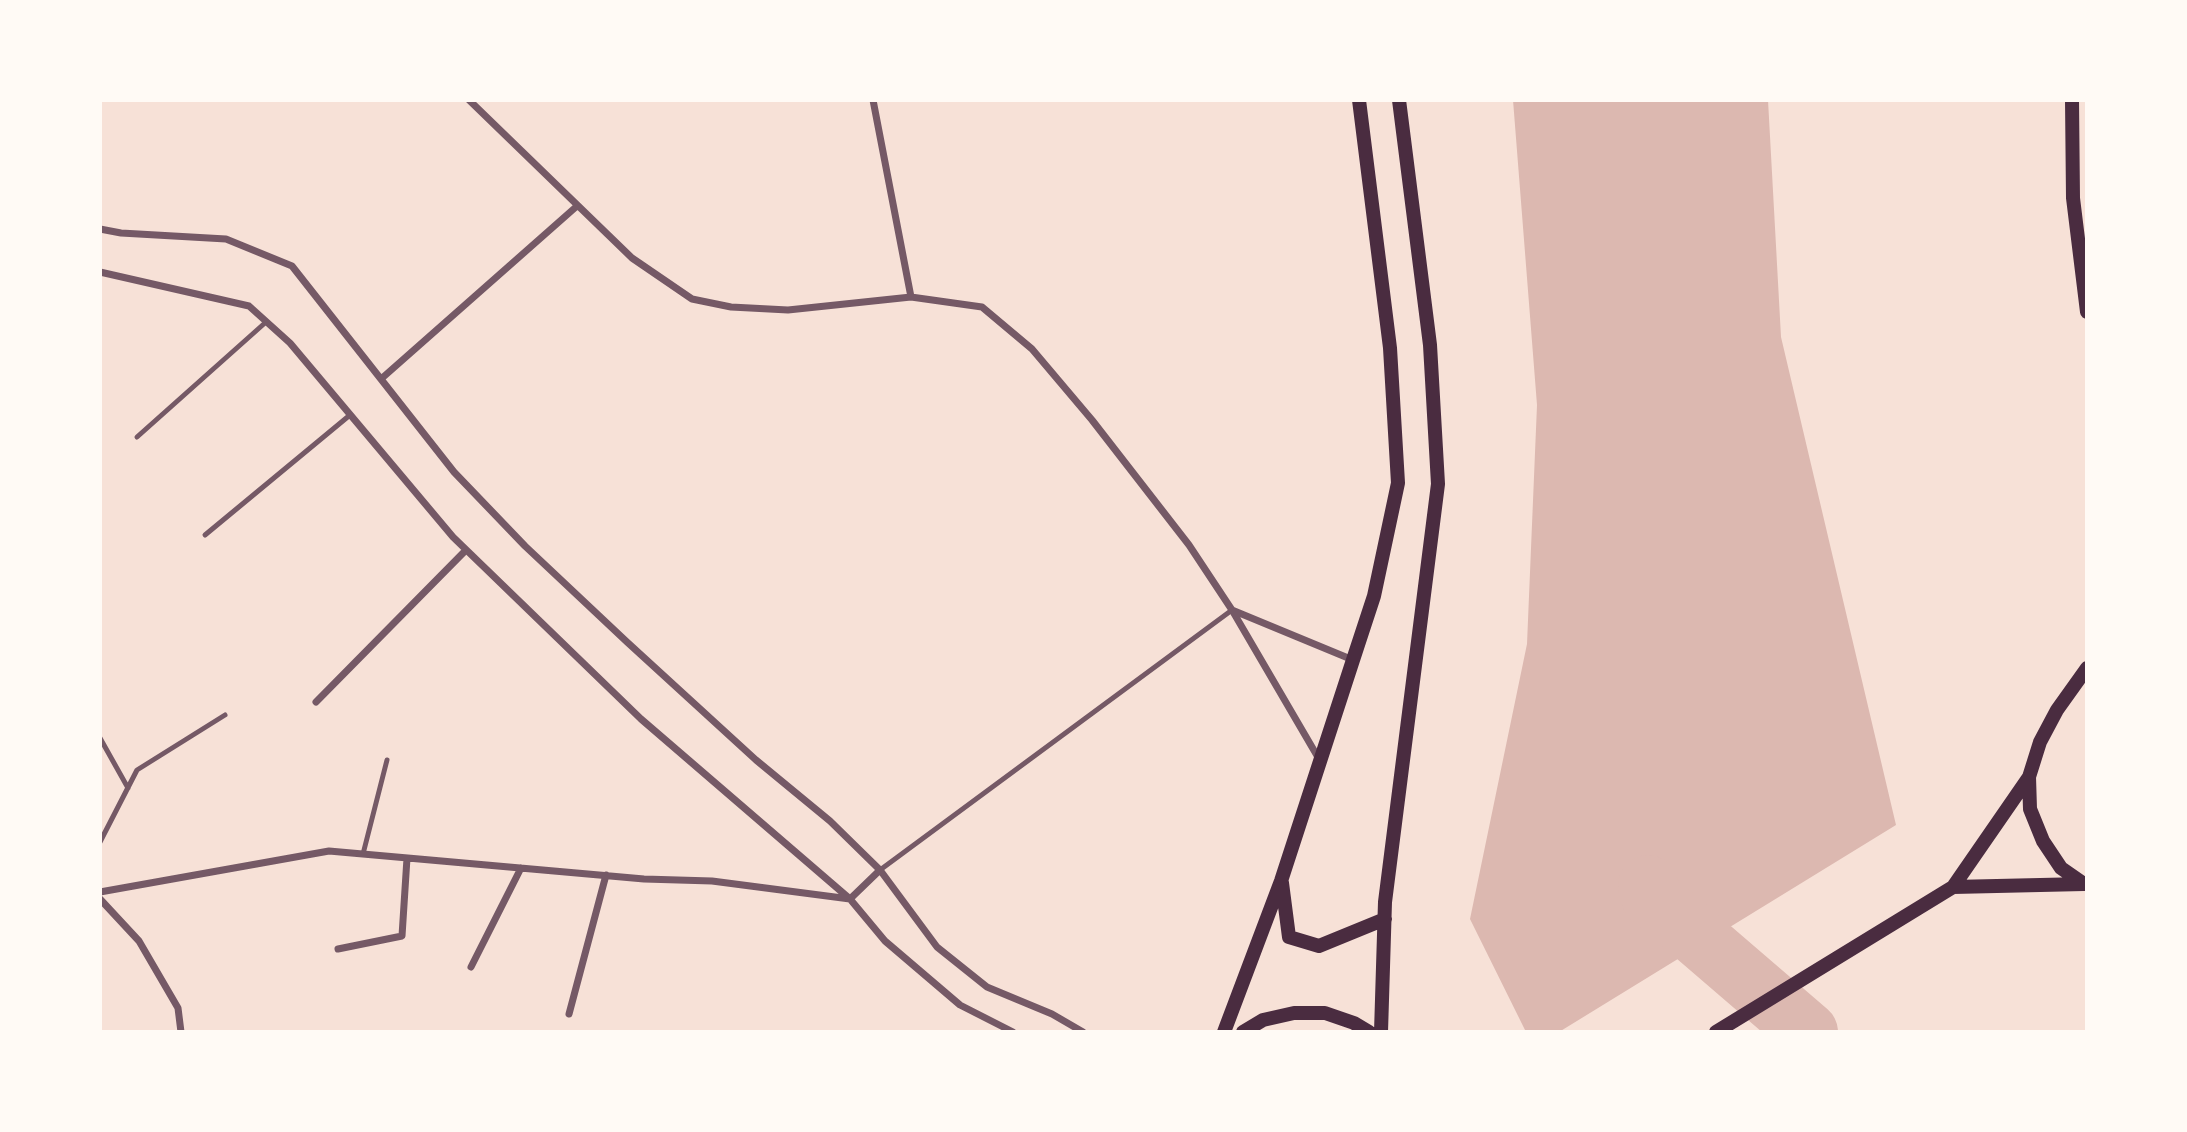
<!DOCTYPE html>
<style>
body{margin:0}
#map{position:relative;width:2187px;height:1132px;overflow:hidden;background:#f7e1d7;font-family:"Fira Sans",sans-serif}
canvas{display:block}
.frame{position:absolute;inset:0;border:102px solid #fffaf5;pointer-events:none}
</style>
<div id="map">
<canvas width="2187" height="1132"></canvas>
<div class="frame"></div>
</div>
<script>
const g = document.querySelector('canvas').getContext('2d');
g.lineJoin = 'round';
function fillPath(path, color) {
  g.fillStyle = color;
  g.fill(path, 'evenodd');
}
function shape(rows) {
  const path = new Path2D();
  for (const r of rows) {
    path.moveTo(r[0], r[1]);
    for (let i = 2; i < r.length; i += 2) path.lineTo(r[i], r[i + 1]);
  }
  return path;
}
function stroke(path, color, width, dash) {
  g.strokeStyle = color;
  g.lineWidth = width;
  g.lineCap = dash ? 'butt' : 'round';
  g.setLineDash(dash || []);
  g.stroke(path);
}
fillPath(shape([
 [1513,100,1768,100,1781,337,1896,825,1559,1032,1526,1032,1470,919,1527,644,1537,405]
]), '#dcb8b0');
stroke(shape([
 [1648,885,1651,897,1808,1032]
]), '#dcb8b0', 60);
stroke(shape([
 [137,437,266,322],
 [205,535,350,415],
 [100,738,128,788],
 [100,842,137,770,225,715],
 [363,854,387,760],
 [880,870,1232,610]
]), '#755966', 5);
stroke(shape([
 [469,100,632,258,692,299,731,307,788,310,911,297,982,307,1032,349,1092,420,1189,545,1232,610],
 [873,100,911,297],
 [100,229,121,233,226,239,292,266,454,472,525,546,627,642,756,760,830,821,880,870,937,947,987,987,1052,1014,1083,1032],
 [100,272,249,306,290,343,453,537,641,719,850,899,885,941,960,1005,1013,1032],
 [381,379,577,206],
 [316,702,466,550],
 [1319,759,1232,610,1353,660],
 [100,892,329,851,644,879,712,881,850,899,880,870],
 [100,899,139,941,178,1008,181,1032],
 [338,949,402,936,407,858],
 [471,967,521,868],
 [569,1014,606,875]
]), '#755966', 7);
stroke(shape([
 [2072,100,2073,198,2087,312],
 [1282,883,1289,937,1319,946,1385,919],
 [2084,884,2061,868,2043,841,2030,809,2029,777,2040,742,2057,710,2087,668],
 [1953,887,2084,884],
 [1224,1032,1281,881,1353,660,1374,596,1398,483,1390,348,1359,100],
 [1243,1032,1263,1020,1294,1013,1325,1013,1354,1023,1369,1032],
 [1381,1032,1385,902,1438,484,1430,345,1399,100],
 [1716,1032,1953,887,2029,777]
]), '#4a2c40', 14);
</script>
